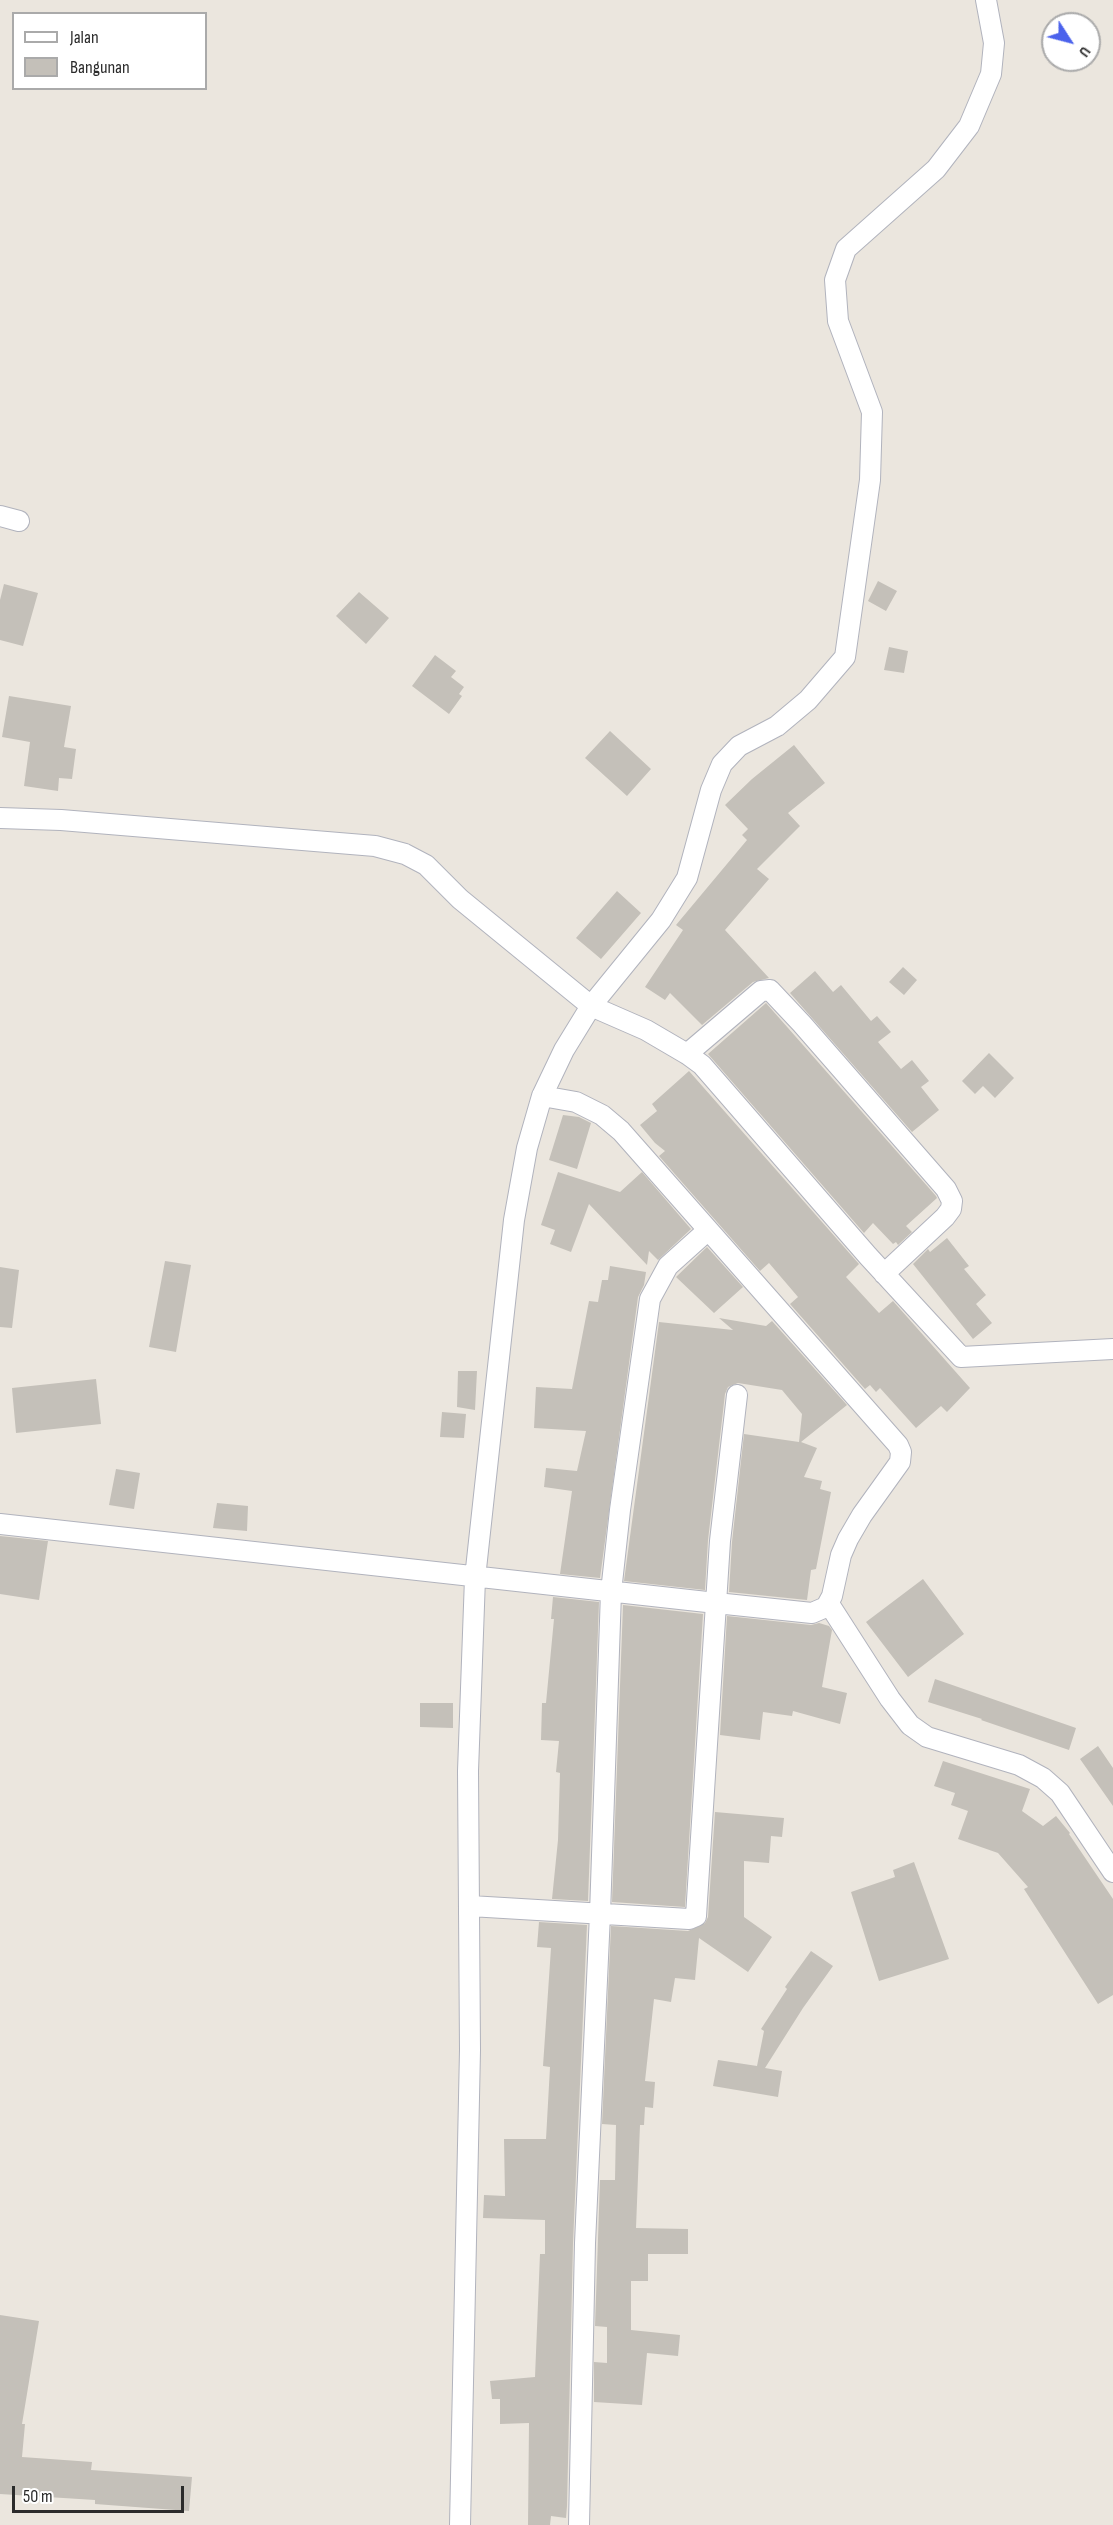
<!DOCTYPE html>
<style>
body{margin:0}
#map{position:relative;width:1113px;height:2525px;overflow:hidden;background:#ebe6de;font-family:"Sofia Sans Condensed",sans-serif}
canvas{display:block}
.legend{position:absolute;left:12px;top:12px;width:195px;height:78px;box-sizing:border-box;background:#fff;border:2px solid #aaa;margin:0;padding:8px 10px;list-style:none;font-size:18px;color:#2b2b2b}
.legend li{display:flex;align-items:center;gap:12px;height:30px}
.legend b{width:30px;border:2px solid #aaa}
.north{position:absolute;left:1041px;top:12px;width:60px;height:60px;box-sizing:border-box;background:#fff;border:2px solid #aaa;border-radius:50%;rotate:126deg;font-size:16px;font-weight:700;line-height:24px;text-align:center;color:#2b2b2b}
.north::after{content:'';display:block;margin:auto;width:21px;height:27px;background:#4b62ec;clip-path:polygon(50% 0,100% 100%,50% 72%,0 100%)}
.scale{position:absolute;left:12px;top:2486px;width:172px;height:27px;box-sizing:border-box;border:3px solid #2b2b2b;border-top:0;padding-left:8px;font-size:18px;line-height:21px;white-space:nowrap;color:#2b2b2b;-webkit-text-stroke:4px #fff;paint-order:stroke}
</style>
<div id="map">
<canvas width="1113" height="2525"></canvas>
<ul class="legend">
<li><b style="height:8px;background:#fff"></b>Jalan</li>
<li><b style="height:16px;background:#c4c0b9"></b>Bangunan</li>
</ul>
<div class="north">U</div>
<div class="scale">50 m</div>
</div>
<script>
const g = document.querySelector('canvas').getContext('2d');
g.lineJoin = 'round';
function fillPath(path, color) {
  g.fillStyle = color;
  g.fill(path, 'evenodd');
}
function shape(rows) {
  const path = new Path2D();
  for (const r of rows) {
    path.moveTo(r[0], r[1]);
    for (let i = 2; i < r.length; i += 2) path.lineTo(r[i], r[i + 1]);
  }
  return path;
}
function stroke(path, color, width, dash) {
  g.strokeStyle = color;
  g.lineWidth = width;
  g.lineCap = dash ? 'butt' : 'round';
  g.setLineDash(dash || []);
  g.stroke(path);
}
fillPath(shape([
 [878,581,897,591,886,611,868,601],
 [4,584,38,593,23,646,0,640,0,600],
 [359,592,389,618,366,644,336,616],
 [889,647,908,651,904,673,884,670],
 [435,655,456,671,451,677,464,687,459,694,462,696,449,714,412,686],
 [9,696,71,706,64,747,76,749,72,779,59,778,58,791,24,786,30,742,2,737],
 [610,731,651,769,627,796,585,758],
 [794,745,825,783,788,813,800,826,757,869,769,879,725,930,769,978,753,982,702,1025,670,993,665,1000,645,987,683,930,676,925,747,840,742,835,748,829,725,805,752,779],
 [617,891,641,913,601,959,576,938],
 [903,967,917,980,904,995,889,982],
 [815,971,833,992,841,985,871,1021,877,1016,891,1032,878,1042,901,1069,912,1060,929,1081,921,1087,939,1110,912,1132,790,993],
 [766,1003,936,1196,937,1198,906,1226,912,1232,898,1245,896,1242,893,1244,873,1223,864,1233,708,1054],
 [989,1053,1014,1078,995,1098,983,1086,975,1094,962,1081],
 [689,1071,859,1264,846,1277,879,1313,893,1301,970,1388,947,1412,941,1406,916,1428,880,1388,876,1392,870,1385,865,1389,790,1304,798,1297,769,1263,760,1271,659,1156,665,1151,655,1143,640,1125,657,1111,652,1104],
 [563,1115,579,1117,591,1123,577,1169,549,1160],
 [558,1172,620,1192,642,1172,691,1229,658,1260,649,1251,647,1265,589,1204,571,1252,550,1244,555,1230,541,1225],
 [947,1238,969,1266,964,1269,986,1295,976,1304,992,1323,973,1339,913,1264,928,1249,930,1252],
 [707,1247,743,1287,714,1313,676,1277],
 [165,1261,191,1265,176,1352,149,1347],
 [610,1266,646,1272,644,1285,638,1297,600,1578,560,1574,572,1491,544,1487,546,1468,577,1471,586,1431,534,1428,536,1387,572,1389,589,1301,598,1302,602,1280,608,1280],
 [0,1267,19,1270,12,1328,0,1327],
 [719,1318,766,1326,772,1321,847,1405,801,1442,817,1448,804,1477,822,1481,820,1489,831,1492,816,1569,811,1570,807,1600,729,1592,732,1542,744,1434,799,1442,802,1414,782,1390,738,1383,728,1387,725,1394,708,1540,705,1590,624,1581,659,1322,733,1330],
 [458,1371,477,1371,475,1410,457,1407],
 [96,1379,101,1424,16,1433,12,1388],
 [442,1412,466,1414,464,1438,440,1437],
 [116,1469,140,1473,134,1509,109,1505],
 [217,1503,248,1506,247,1531,213,1528],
 [0,1536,48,1541,39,1600,0,1594],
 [923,1579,964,1634,908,1677,866,1622],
 [553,1597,599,1602,588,1901,552,1899,558,1840,560,1773,556,1772,559,1741,541,1740,542,1703,546,1703,554,1619,551,1619],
 [623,1605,703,1614,685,1907,612,1902],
 [727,1616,811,1625,819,1623,829,1626,832,1630,822,1687,847,1693,840,1724,793,1711,792,1716,763,1712,760,1740,720,1735],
 [935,1679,1076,1728,1069,1750,981,1720,982,1719,928,1702],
 [420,1703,453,1703,453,1728,420,1727],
 [1098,1746,1113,1768,1113,1806,1080,1759],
 [943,1761,1030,1789,1022,1811,1043,1826,1056,1816,1070,1833,1069,1834,1113,1899,1113,1995,1098,2004,1024,1889,1028,1887,998,1853,958,1839,968,1811,951,1805,955,1793,934,1786],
 [715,1812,784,1818,782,1837,771,1836,769,1863,744,1861,744,1917,772,1937,748,1972,699,1938,695,1980,675,1978,671,2002,654,1999,645,2081,655,2082,653,2108,645,2107,644,2125,640,2125,636,2228,688,2229,688,2254,648,2254,648,2281,631,2281,631,2330,680,2335,678,2356,647,2353,642,2405,594,2402,594,2362,607,2363,607,2327,595,2326,600,2180,615,2180,616,2125,602,2124,611,1926,688,1931,705,1923,708,1917],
 [914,1862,949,1959,879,1981,851,1892,895,1877,893,1870],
 [539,1922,587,1925,573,2243,567,2506,566,2518,551,2516,550,2525,528,2525,529,2423,500,2424,500,2399,492,2399,490,2381,535,2377,540,2254,545,2254,545,2220,483,2218,484,2195,505,2196,504,2139,546,2139,550,2067,543,2066,551,1948,537,1947],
 [811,1951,833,1966,803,2008,765,2068,782,2071,778,2097,713,2086,718,2060,757,2066,764,2031,761,2029,787,1989,785,1987],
 [0,2315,39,2321,22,2424,25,2424,22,2457,92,2462,91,2470,192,2477,189,2511,95,2504,95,2500,0,2494]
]), '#c4c0b9');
const street = shape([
 [986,0,994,43,991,74,969,126,936,169,846,249,835,280,838,321,872,412,870,480,845,657,808,700,777,726,739,746,722,764,711,790,687,878,661,920,591,1006,646,1030,687,1054,702,1065,868,1256,961,1357,1113,1349],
 [0,516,19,521],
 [0,818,61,820,375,846,405,854,426,865,460,899,591,1006,564,1050,542,1096,527,1148,514,1220,475,1578,468,1771,470,2050,460,2525],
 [687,1054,761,991,770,990,802,1024,946,1189,952,1201,951,1209,945,1217,884,1274],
 [0,1524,716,1603,812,1613,826,1607,832,1596,841,1555,848,1539,862,1515,900,1462,901,1452,898,1445,621,1131,602,1115,576,1102,542,1096],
 [829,1604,890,1699,910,1725,927,1737,1019,1765,1043,1778,1060,1793,1113,1872],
 [470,1906,689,1919,696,1916,720,1541,737,1395],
 [579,2525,585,2243,600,1914,611,1592,620,1510,650,1299,668,1266,707,1231]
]);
stroke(street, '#b1b3bd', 22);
stroke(street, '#fff', 20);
</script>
